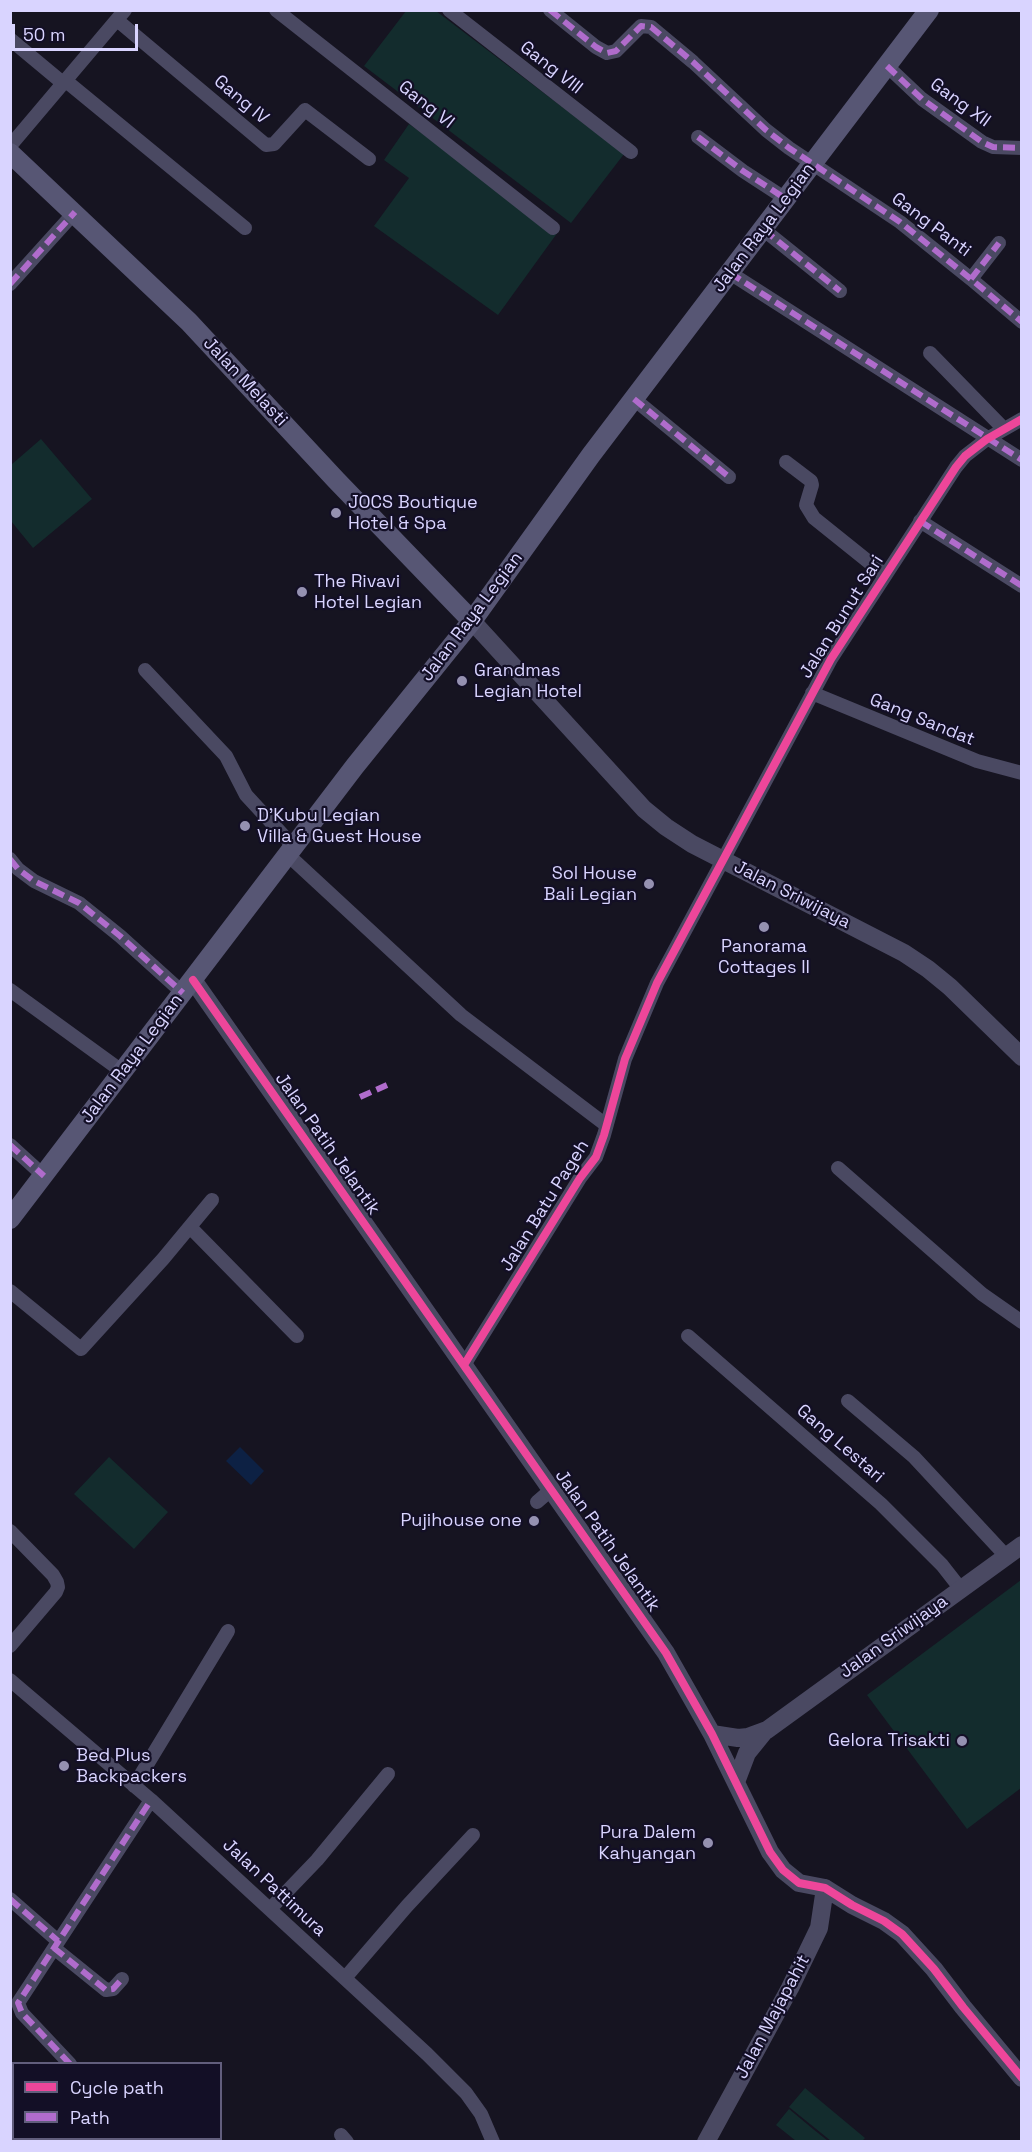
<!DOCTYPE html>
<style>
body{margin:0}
#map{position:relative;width:1032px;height:2152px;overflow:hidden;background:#161421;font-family:"Space Grotesk",sans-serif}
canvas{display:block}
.frame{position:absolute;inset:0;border:12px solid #d9d4ff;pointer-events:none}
.legend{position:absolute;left:12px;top:2062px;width:210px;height:78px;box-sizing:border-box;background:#130f26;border:2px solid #625e7d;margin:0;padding:8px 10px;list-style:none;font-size:18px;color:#d9d4ff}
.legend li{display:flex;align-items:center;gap:12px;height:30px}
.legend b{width:30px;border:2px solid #625e7d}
.scale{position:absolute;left:12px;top:24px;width:126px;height:27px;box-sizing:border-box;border:3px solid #d9d4ff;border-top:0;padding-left:8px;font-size:18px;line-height:21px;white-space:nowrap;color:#d9d4ff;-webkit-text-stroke:4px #130f26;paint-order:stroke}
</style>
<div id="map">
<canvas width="1032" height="2152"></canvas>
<div class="frame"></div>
<ul class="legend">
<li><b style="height:8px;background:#ed469a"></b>Cycle path</li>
<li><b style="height:8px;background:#b06ccc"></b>Path</li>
</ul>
<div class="scale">50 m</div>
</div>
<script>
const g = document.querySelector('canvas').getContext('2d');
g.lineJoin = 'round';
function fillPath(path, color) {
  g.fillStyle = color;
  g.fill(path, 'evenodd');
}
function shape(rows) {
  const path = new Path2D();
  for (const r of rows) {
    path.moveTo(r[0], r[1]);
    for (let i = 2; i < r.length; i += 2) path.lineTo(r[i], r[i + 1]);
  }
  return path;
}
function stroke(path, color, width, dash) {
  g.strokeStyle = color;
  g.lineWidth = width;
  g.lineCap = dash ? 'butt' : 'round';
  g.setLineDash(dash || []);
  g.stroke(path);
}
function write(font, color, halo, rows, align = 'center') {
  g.font = font + ' "Space Grotesk",sans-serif';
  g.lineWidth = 4.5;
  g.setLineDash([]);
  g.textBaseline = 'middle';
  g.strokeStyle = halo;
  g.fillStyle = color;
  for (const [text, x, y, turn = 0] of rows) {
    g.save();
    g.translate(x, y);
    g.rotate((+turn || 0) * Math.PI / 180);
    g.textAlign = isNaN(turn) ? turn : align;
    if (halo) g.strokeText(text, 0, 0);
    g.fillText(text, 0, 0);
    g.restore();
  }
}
fillPath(shape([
 [406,11,436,11,624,154,571,223,364,66],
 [409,124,558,232,498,315,374,226,409,178,384,160],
 [41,439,92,499,33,548,11,521,11,465],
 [109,1457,168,1512,134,1549,74,1494],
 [1021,1580,1021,1788,967,1829,867,1695],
 [805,2088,865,2138,862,2141,831,2141,789,2107],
 [789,2109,813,2129,828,2141,796,2141,776,2125]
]), '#132c2d');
fillPath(shape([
 [240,1447,264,1471,251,1485,226,1461]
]), '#0d2144');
stroke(shape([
 [276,10,553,228],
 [449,10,631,152],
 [550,10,596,47,607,53,616,51,641,26,651,27,693,62,766,130,789,148,900,222,971,279,1022,322],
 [117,20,266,145,274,144,305,110,369,159],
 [10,39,64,84],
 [887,66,922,99,982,142,993,147,1022,148],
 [66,81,245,228],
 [698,137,743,171,786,199],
 [10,146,125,10],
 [764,230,840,291],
 [730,273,1022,460],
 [971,279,999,243],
 [10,284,75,212],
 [930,353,1004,429],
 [634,399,729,477],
 [786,462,811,481,812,485,806,505,814,518,885,575],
 [920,521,1022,586],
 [145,670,226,756,246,795,293,846],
 [812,693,977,761,1022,773],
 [287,854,461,1015,606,1125],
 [10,859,18,869,34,881,79,903,120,936,183,993],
 [10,990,123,1072],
 [10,1145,44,1176],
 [838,1168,982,1294,1022,1322],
 [190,1227,297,1336],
 [10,1291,81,1349,163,1259,212,1200],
 [688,1336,881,1504,942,1565,960,1588],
 [464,1365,580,1178,596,1157,604,1135,625,1059,657,983,831,659,956,467,965,456,987,439,1022,419],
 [848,1401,914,1457,1006,1556],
 [537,1502,552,1489],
 [10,1531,53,1575,57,1582,58,1587,56,1592,10,1646],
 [10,1680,151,1800,427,2054,466,2093,481,2114,493,2142],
 [134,1786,228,1631],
 [10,1899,58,1941],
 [270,1909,317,1860,388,1774],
 [54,1948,106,1990,113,1989,122,1979],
 [345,1978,407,1906,473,1835],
 [70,2064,22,2013,18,2003,151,1800],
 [341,2135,347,2142],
 [168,2140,169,2142]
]), '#4a4962', 14);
stroke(shape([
 [472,621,644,809,666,827,692,844,904,953,928,969,950,987,1022,1057],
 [193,980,666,1653,712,1734,770,1852,783,1870,799,1883,825,1888,852,1905,884,1921,902,1934,934,1969,963,2007,1022,2078],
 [712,1734,738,1738,748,1737,767,1730,1022,1545],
 [736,1782,747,1753,764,1732],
 [706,2142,790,1988,819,1928,825,1888]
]), '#4a4962', 18);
stroke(shape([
 [10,153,189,322,336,480,472,621],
 [10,1219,355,766,472,621,591,455,929,10]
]), '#575674', 20);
stroke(shape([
 [550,10,596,47,607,53,616,51,641,26,651,27,693,62,766,130,789,148,900,222,971,279,1022,322],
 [887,66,922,99,982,142,993,147,1022,148],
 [698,137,743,171,786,199],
 [764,230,840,291],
 [730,273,1022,460],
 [971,279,999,243],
 [10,284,75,212],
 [634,399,729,477],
 [920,521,1022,586],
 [10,859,18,869,34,881,79,903,120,936,183,993],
 [360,1097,387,1085],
 [10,1145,44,1176],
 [10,1899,58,1941],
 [54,1948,106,1990,113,1989,122,1979],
 [70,2064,22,2013,18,2003,151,1800]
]), '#b06ccc', 6, [12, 6]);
stroke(shape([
 [193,980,666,1653,712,1734,770,1852,783,1870,799,1883,825,1888,852,1905,884,1921,902,1934,934,1969,963,2007,1022,2078],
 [464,1365,580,1178,596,1157,604,1135,625,1059,657,983,831,659,956,467,965,456,987,439,1022,419]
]), '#ed469a', 8);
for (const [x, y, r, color] of [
 [336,513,6,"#9591b1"],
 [302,592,6,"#9591b1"],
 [462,681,6,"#9591b1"],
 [245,826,6,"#9591b1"],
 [649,884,6,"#9591b1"],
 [764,927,6,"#9591b1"],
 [534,1521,6,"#9591b1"],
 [962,1741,6,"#9591b1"],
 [64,1766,6,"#9591b1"],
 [708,1843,6,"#9591b1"]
]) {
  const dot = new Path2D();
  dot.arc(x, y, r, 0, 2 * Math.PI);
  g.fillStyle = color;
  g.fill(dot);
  stroke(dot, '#130f26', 2);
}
write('18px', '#d9d4ff', '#130f26', [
 ["Gang VIII",551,68,38],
 ["Gang IV",241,100,40],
 ["Gang XII",960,103,36],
 ["Gang VI",426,105,38],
 ["Gang Panti",931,225,37],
 ["Jalan Raya Legian",764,228,-53],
 ["Jalan Melasti",245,382,47],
 ["Jalan Raya Legian",472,617,-53],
 ["Jalan Bunut Sari",842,617,-58],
 ["Gang Sandat",922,720,22],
 ["Jalan Sriwijaya",792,895,27],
 ["Jalan Raya Legian",132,1059,-53],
 ["Jalan Patih Jelantik",327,1144,55],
 ["Jalan Batu Pageh",545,1206,-58],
 ["Gang Lestari",840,1444,41],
 ["Jalan Patih Jelantik",607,1541,55],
 ["Jalan Sriwijaya",894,1637,-36],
 ["Jalan Pattimura",274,1888,43],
 ["Jalan Majapahit",773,2017,-62]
]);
write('18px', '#d9d4ff', '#130f26', [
 ["JOCS Boutique",348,503],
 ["Hotel & Spa",348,524],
 ["The Rivavi",314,582],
 ["Hotel Legian",314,603],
 ["Grandmas",474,671],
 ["Legian Hotel",474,692],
 ["D'Kubu Legian",257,816],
 ["Villa & Guest House",257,837],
 ["Sol House",637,874,"right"],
 ["Bali Legian",637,895,"right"],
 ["Panorama",764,947,"center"],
 ["Cottages II",764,968,"center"],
 ["Pujihouse one",522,1521,"right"],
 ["Gelora Trisakti",950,1741,"right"],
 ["Bed Plus",76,1756],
 ["Backpackers",76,1777],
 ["Pura Dalem",696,1833,"right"],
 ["Kahyangan",696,1854,"right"]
], 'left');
</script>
